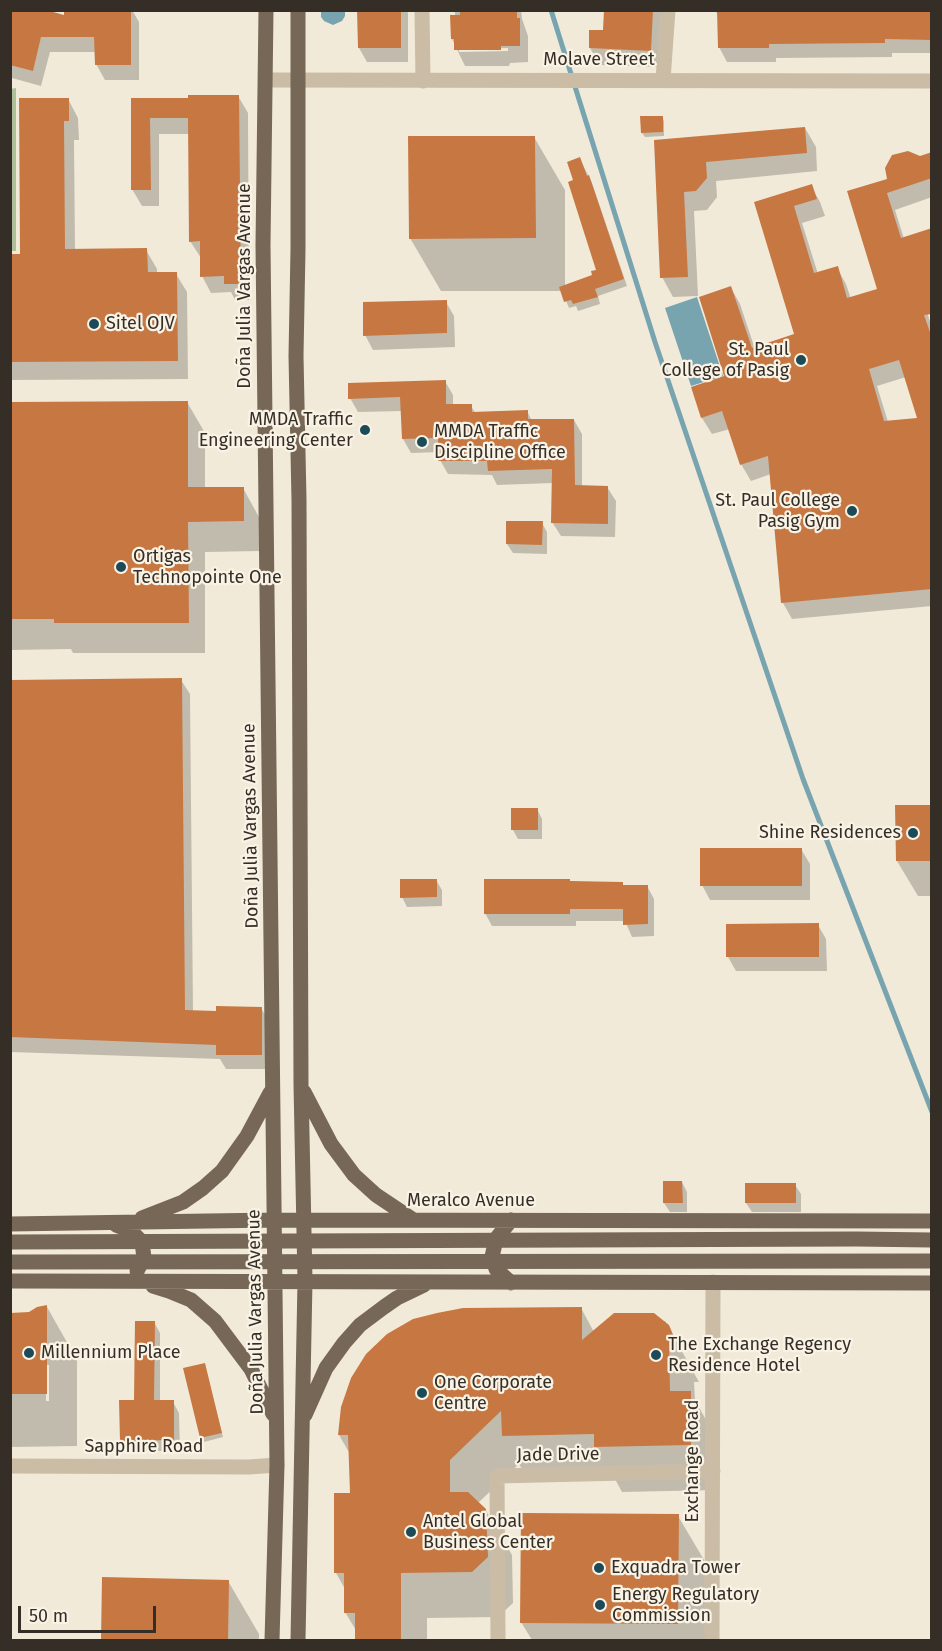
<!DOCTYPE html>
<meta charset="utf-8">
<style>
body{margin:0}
#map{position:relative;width:942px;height:1651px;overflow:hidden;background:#f2ead9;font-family:"Fira Sans",sans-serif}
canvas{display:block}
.frame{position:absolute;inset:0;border:12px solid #352e27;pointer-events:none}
.scale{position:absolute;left:18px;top:1606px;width:138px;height:27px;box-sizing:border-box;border:3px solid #352e27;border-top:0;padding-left:8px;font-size:18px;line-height:21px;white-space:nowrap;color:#352e27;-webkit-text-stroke:4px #f9f3e6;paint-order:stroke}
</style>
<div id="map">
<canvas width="942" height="1651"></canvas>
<div class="frame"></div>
<div class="scale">50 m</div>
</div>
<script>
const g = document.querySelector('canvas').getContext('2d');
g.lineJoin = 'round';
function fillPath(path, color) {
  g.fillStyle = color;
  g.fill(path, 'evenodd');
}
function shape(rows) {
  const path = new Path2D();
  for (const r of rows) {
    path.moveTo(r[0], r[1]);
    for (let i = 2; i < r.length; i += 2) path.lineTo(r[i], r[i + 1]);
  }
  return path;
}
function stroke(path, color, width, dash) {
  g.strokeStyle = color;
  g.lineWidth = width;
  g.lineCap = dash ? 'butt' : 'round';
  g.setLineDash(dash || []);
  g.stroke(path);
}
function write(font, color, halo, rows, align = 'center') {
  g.font = font + ' "Fira Sans",sans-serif';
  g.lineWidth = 4.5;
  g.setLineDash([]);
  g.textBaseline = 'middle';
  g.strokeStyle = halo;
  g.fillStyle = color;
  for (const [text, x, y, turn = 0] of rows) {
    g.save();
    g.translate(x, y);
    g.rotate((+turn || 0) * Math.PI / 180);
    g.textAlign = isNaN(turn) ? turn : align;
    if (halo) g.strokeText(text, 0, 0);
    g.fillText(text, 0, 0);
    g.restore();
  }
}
fillPath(shape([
 [16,88,16,251,11,251,10,89]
]), '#adc099');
fillPath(shape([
 [321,11,345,11,345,16,342,21,333,25,324,21,321,17],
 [697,297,723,376,691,386,665,308]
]), '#78a4af');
fillPath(shape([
 [10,10,66,17,66,10,132,10,139,22,139,80,105,80,96,64,96,52,50,52,41,86,12,78,10,83],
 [359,10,406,10,408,13,408,62,367,62,359,48],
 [455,10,521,10,522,19,528,36,528,62,510,63,509,66,465,66,452,39,452,17,455,17],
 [508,48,508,51,459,52,459,49],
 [606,10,662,10,660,67,600,65,590,48,605,31],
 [715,10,932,10,932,53,892,53,892,57,776,58,776,62,727,62,719,47,719,17],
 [238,96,248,113,249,300,235,300,231,292,211,293,202,276,201,258,190,241,189,134,159,134,159,206,142,206,132,189,132,99,189,100],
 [68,99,78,118,79,140,74,140,75,251,146,250,157,269,157,274,176,274,187,292,188,379,10,380,10,256,22,255],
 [662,117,664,121,664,136,645,137,642,133],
 [805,128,816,147,817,171,716,181,717,197,707,210,694,211,698,296,673,297,662,277,655,141],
 [534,137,565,190,565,286,594,276,598,270,575,181,580,159,592,183,627,286,598,296,600,304,578,311,576,306,569,308,562,291,441,291,410,238],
 [932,154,932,197,895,210,932,328,932,606,792,619,783,603,771,474,751,481,741,464,730,429,712,434,702,418,693,388,726,377,731,288,740,304,755,349,796,335,756,203,811,186,820,202,825,216,802,223,818,274,837,268,846,284,851,299,879,290,848,192,888,180,920,157],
 [906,377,919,420,888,422,877,386],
 [446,302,454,316,455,347,373,350,365,335],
 [445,381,453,395,453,405,471,406,476,414,527,411,532,421,574,420,582,434,582,487,607,487,616,501,615,537,561,536,552,522,553,483,497,485,492,475,448,474,440,460,440,452,411,453,403,439,402,411,358,412,350,398],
 [187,402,205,433,205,488,243,488,260,519,261,551,205,552,205,653,73,653,71,649,10,650,10,404],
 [508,522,542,523,547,532,547,554,513,553,507,544],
 [181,680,190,694,193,1012,218,1013,261,1008,270,1023,270,1069,226,1069,220,1059,10,1052,10,681],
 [932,806,932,896,918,896,897,861],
 [513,809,537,809,542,819,542,839,518,839,513,830],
 [801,849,810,864,810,900,710,900,702,885],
 [436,880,442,890,442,906,407,907,402,897],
 [570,883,647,886,654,899,654,936,632,937,625,921,576,921,576,926,492,926,485,913],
 [818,925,826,939,827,971,736,971,728,957],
 [682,1182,687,1192,687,1212,670,1212,664,1203],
 [795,1185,801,1194,801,1212,752,1212,746,1203],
 [47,1307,77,1360,77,1446,10,1447,10,1314,30,1314],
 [46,1365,49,1365,49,1401,46,1401],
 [581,1308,594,1332,665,1321,699,1382,694,1382,695,1400,716,1438,717,1490,622,1492,615,1479,529,1481,519,1464,478,1503,485,1509,512,1555,513,1603,498,1617,427,1618,427,1640,357,1640,357,1632,345,1612,345,1589,336,1573,351,1494,350,1454,339,1435],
 [154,1322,160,1333,160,1402,173,1402,179,1413,180,1451,128,1451,121,1440,136,1402],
 [204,1364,223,1437,204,1442,185,1369],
 [678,1516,710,1570,709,1640,532,1640,521,1622],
 [228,1581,259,1634,259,1640,102,1640]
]), '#0003');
stroke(shape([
 [551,10,655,342,803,779,932,1112]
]), '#78a4af', 5);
fillPath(shape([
 [10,10,46,10,64,15,64,10,131,10,131,65,95,65,94,37,41,37,33,71,10,65],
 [357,10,401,10,401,48,358,48],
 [460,10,517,10,517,18,520,18,520,46,501,46,501,50,454,50,454,39,451,39,450,15,460,15],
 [604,10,653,10,651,51,589,48,589,30,603,30],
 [717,10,932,10,932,40,885,39,885,43,769,44,769,48,718,48],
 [188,95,239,95,241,284,224,284,224,276,200,277,200,241,189,242,188,118,150,118,151,190,131,190,131,98,188,98],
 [19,98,69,98,69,121,64,121,65,249,147,248,148,272,177,272,178,361,10,362,10,254,20,254],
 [640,116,663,116,663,132,641,133],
 [805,127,807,153,706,162,707,178,696,191,684,192,688,277,660,278,654,140],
 [408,136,535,136,536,238,409,239],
 [908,151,920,156,932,152,932,178,887,193,901,238,932,228,932,314,924,315,932,338,932,589,781,603,768,456,740,465,722,411,701,418,691,387,724,376,699,297,731,286,752,348,794,334,754,202,812,184,817,199,794,206,814,273,838,266,847,298,877,289,847,191,887,179,885,168,892,155],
 [899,360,917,418,884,421,869,369],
 [580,157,587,176,589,175,624,279,595,289,598,297,573,304,571,300,564,302,559,287,592,275,591,271,596,270,568,182,573,180,567,162],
 [447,300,447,333,363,336,363,302],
 [446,380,446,404,472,404,472,412,528,410,528,419,574,419,575,485,608,486,608,524,551,523,552,469,488,471,487,461,438,461,438,438,402,439,400,397,348,399,348,383],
 [188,401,188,487,244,487,244,521,188,522,189,623,54,623,54,619,10,619,10,402],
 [506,521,543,521,542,545,506,544],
 [182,678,185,1010,216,1011,216,1006,262,1007,262,1055,216,1055,216,1045,10,1037,10,680],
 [895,805,932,805,932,861,896,861],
 [511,808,538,808,538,830,511,830],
 [700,848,802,848,802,886,700,886],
 [400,879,437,879,437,897,400,898],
 [484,879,570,879,570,881,623,882,623,885,648,885,648,924,623,925,623,909,570,909,570,914,484,914],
 [819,923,819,957,726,957,726,924],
 [663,1181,682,1181,683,1203,663,1203],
 [745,1183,796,1183,796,1203,745,1203],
 [47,1305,47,1394,10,1394,10,1313,29,1312,37,1307],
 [582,1307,582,1340,614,1313,654,1313,669,1325,674,1337,669,1337,670,1391,691,1391,691,1445,594,1447,594,1434,502,1436,501,1411,450,1460,450,1492,468,1492,486,1509,488,1557,472,1572,401,1573,401,1641,355,1641,355,1613,344,1613,344,1573,334,1573,334,1493,350,1493,348,1435,338,1435,341,1407,351,1378,366,1354,387,1334,413,1319,437,1313,463,1308],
 [135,1321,155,1321,154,1400,174,1400,174,1440,120,1441,119,1400,134,1400],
 [205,1363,222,1433,200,1438,183,1368],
 [521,1513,679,1514,678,1624,520,1623],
 [102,1577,229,1580,228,1641,101,1641]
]), '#c77742');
stroke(shape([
 [422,10,423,81],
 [266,80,932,81],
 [663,80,668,10],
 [10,1466,249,1467,277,1465],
 [498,1640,497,1476,713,1471],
 [712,1640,713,1282]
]), '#cabca5', 15);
stroke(shape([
 [266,10,263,245,277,1465,272,1640],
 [298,10,298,249,296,356,299,500,301,1085,305,1281,298,1640],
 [304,1092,331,1144,354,1175,376,1195,412,1219],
 [142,1218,183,1202,203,1188,222,1171,247,1136,270,1093],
 [10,1224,274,1220,932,1221],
 [116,1225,131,1231,142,1242,144,1258,137,1271],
 [10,1281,932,1283],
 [511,1283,496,1269,492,1257,496,1239,511,1220],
 [153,1286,169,1291,191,1300,215,1321,251,1369,273,1414],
 [305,1415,326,1368,344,1343,360,1325,384,1307,397,1298,424,1285]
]), '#776757', 15);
stroke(shape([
 [10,1242,856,1239,932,1240],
 [10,1262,932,1261]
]), '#776757', 15);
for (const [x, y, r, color] of [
 [94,324,6,"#1c4a57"],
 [801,360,6,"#1c4a57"],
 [365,430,6,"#1c4a57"],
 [422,442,6,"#1c4a57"],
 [852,511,6,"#1c4a57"],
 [121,567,6,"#1c4a57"],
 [913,833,6,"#1c4a57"],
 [29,1353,6,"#1c4a57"],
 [656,1355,6,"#1c4a57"],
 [422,1393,6,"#1c4a57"],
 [411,1532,6,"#1c4a57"],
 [599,1568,6,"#1c4a57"],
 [600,1605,6,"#1c4a57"]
]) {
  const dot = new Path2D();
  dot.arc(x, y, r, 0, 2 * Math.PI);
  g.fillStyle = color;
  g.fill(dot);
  stroke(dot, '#f9f3e6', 2);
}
write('18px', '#352e27', '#f9f3e6', [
 ["Molave Street",599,60],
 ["Doña Julia Vargas Avenue",245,286,-90],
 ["Doña Julia Vargas Avenue",251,826,-91],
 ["Meralco Avenue",471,1201],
 ["Doña Julia Vargas Avenue",256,1312,-91],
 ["Sapphire Road",144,1447],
 ["Jade Drive",558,1455,-1],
 ["Exchange Road",693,1461,-90]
]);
write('18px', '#352e27', '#f9f3e6', [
 ["Sitel OJV",106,324],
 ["St. Paul",789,350,"right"],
 ["College of Pasig",789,371,"right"],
 ["MMDA Traffic",353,420,"right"],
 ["Engineering Center",353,441,"right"],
 ["MMDA Traffic",434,432],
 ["Discipline Office",434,453],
 ["St. Paul College",840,501,"right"],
 ["Pasig Gym",840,522,"right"],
 ["Ortigas",133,557],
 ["Technopointe One",133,578],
 ["Shine Residences",901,833,"right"],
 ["The Exchange Regency",668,1345],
 ["Residence Hotel",668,1366],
 ["Millennium Place",41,1353],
 ["One Corporate",434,1383],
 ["Centre",434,1404],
 ["Antel Global",423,1522],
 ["Business Center",423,1543],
 ["Exquadra Tower",611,1568],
 ["Energy Regulatory",612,1595],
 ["Commission",612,1616]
], 'left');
</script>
